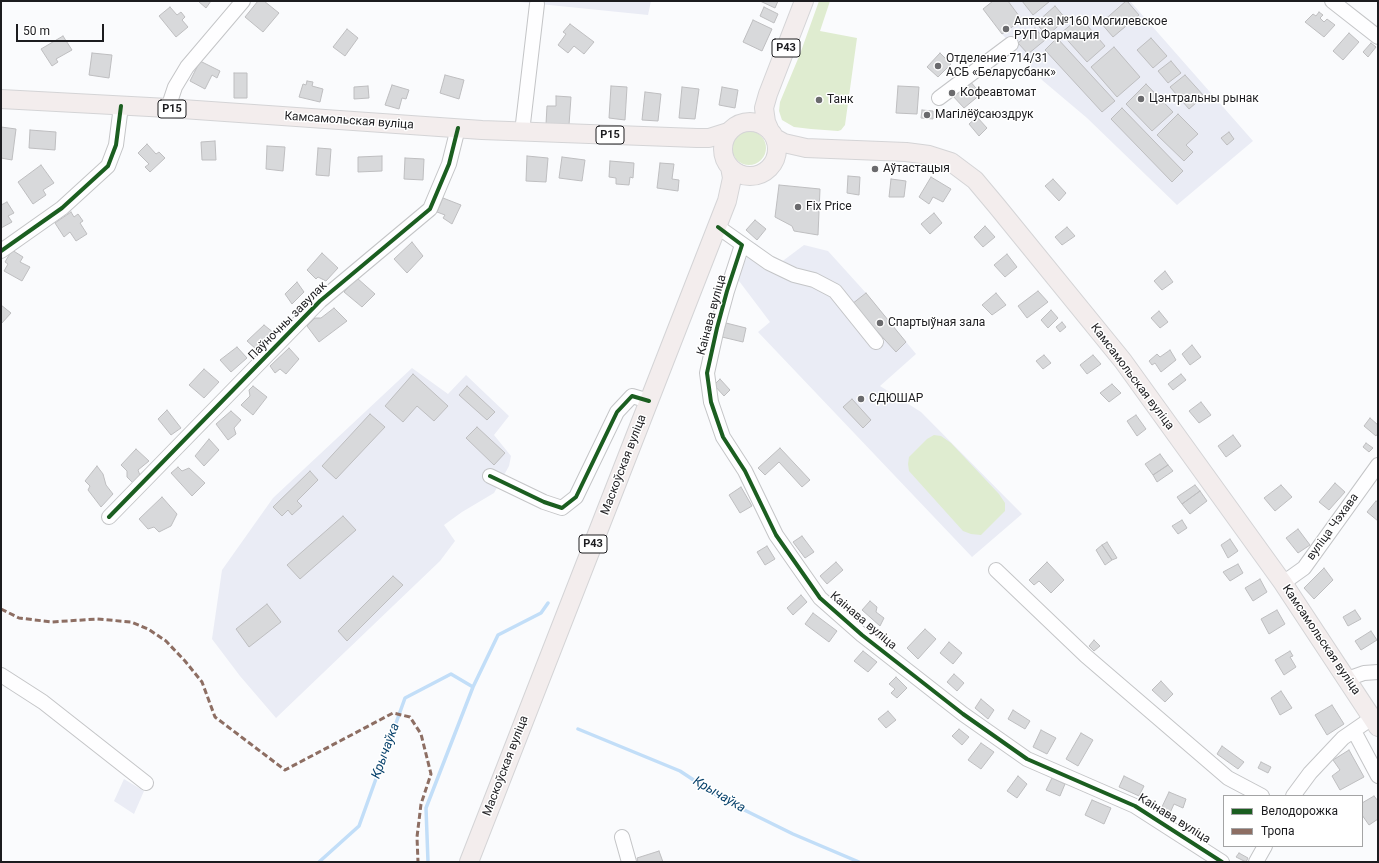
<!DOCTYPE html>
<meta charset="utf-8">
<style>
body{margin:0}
#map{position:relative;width:1379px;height:863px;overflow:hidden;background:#fafbfd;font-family:Roboto,sans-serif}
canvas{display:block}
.frame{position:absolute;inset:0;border:2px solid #1c1c1f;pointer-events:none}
.legend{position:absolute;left:1223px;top:795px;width:140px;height:52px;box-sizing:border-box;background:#fff;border:1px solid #a4a4a5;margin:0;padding:5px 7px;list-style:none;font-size:12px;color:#1c1c1f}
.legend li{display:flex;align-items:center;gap:8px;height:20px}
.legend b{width:20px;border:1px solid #a4a4a5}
.scale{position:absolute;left:16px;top:24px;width:88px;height:18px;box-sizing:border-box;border:2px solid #1c1c1f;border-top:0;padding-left:5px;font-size:12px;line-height:14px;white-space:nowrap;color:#1c1c1f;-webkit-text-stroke:3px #fff;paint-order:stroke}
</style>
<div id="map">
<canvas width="1379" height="863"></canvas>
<div class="frame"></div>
<ul class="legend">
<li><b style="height:5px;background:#1b5e20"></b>Велодорожка</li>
<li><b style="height:5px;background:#8d6e63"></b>Тропа</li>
</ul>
<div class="scale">50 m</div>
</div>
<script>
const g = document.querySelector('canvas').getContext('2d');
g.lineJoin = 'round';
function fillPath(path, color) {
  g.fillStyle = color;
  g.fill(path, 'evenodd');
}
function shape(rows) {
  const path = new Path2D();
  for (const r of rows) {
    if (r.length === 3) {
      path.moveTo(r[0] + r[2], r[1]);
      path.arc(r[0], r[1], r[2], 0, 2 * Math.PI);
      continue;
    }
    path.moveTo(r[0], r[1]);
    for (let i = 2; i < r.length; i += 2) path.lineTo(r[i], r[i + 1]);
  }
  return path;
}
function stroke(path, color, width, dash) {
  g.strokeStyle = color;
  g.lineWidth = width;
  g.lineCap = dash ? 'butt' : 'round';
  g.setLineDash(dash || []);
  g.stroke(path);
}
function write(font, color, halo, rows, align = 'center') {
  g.font = font + ' Roboto,sans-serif';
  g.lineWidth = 3;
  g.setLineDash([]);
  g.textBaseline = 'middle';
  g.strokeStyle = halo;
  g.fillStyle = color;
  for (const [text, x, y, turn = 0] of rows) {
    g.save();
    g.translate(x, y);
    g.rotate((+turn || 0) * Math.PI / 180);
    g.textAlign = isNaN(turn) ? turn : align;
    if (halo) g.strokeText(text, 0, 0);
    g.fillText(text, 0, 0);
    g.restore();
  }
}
fillPath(shape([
 [510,1,651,1,648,15],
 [1008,1,1130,1,1253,141,1177,205,1087,118,1042,80,1002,34,1022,20],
 [755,243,780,263,804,245,828,251,866,293,916,354,880,386,921,412,1022,514,972,557,758,332,770,322,736,277],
 [412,368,448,394,466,375,509,416,494,435,511,456,509,466,494,493,462,512,444,525,455,541,440,561,276,718,240,676,212,639,222,570,273,498],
 [124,779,144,791,134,814,114,801]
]), '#eaecf5');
fillPath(shape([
 [819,1,830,1,820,31,857,38,845,125,841,130,838,131,811,129,794,127,782,120,779,111,780,102,800,54],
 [749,148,17],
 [934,435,941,436,951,443,999,494,1005,503,1005,511,981,535,971,534,963,531,909,471,908,464,909,457,927,439]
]), '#dfecd0');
stroke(shape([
 [578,729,680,771,724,800,793,834,859,862],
 [319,862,359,826,405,698,451,674,473,687],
 [428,862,426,808,473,687,498,635,541,613,548,603]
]), '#c2def8', 3.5);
const building = shape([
 [198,1,211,1,206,8,198,1],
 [258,1,264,1,279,13,263,32,245,17,258,1],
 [760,1,778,1,775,8,760,1],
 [993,1,1008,1,1022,20,1002,34,983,9,993,1],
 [1022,1,1050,1,1033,15,1022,1],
 [1126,1,1127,1,1139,15,1113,37,1101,23,1126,1],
 [1055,6,1066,19,1047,36,1036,23,1055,6],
 [170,7,177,15,181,12,185,17,182,20,188,27,176,37,159,16,170,7],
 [764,7,778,14,774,23,760,16,764,7],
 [1319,12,1323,15,1320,18,1324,22,1327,19,1335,25,1324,37,1305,22,1313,14,1316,16,1319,12],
 [1080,17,1105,46,1087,62,1061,33,1080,17],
 [753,20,772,29,762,51,743,42,753,20],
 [570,24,594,42,584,54,574,46,568,53,558,45,566,34,563,32,570,24],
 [1035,28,1045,40,1028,54,1018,43,1035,28],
 [347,29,358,38,345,56,333,47,347,29],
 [1349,33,1359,42,1343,60,1333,51,1349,33],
 [63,36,72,50,56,59,58,62,52,66,41,49,63,36],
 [1057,38,1115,101,1102,112,1045,50,1057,38],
 [1151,38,1167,56,1153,68,1137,50,1151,38],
 [1371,43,1376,47,1368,57,1363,52,1371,43],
 [1114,47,1140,77,1117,97,1091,67,1114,47],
 [92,53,112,55,109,78,89,75,92,53],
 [940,53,951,64,938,77,927,67,940,53],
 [200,61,220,71,217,78,212,75,205,89,190,81,200,61],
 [1171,61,1181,73,1168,83,1158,71,1171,61],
 [234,73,247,73,247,98,234,98,234,73],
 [445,75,464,80,459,99,440,93,445,75],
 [1185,75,1204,96,1189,109,1170,87,1185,75],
 [969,80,981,94,964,108,952,95,969,80],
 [307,81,313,82,312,86,323,89,320,102,299,97,303,84,306,85,307,81],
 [1146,84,1173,112,1152,131,1126,104,1146,84],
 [392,85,409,90,406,99,402,98,399,109,385,105,392,85],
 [368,86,369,98,354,99,354,87,368,86],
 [611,86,627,87,625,120,609,118,611,86],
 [898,86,919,87,917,114,896,113,898,86],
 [682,87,699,89,695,119,679,118,682,87],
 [722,87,738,90,735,108,719,105,722,87],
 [645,92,661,94,658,121,642,120,645,92],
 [556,96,571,97,569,125,546,124,547,106,556,106,556,96],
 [1122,108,1183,171,1172,182,1111,119,1122,108],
 [922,110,933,111,933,119,921,118,922,110],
 [1178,114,1198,134,1186,145,1193,152,1184,161,1157,135,1178,114],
 [977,117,987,128,979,136,969,124,977,117],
 [1,127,16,129,12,160,1,158,1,127],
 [30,130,56,132,55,150,29,148,30,130],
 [1229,132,1234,139,1227,145,1221,138,1229,132],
 [215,141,216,160,202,160,201,142,215,141],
 [147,144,156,154,159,152,165,158,150,172,145,167,149,164,138,153,147,144],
 [267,146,285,147,283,171,266,169,267,146],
 [318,148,331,149,329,176,316,175,318,148],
 [382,156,382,171,358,172,358,157,382,156],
 [527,156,548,158,546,182,526,181,527,156],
 [562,157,585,160,582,181,559,178,562,157],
 [405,158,424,159,423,180,404,179,405,158],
 [610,161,634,163,633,178,630,177,629,185,616,184,616,178,609,177,610,161],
 [660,163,674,164,672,179,679,180,678,191,657,188,660,163],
 [41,165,54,183,43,190,46,195,33,204,18,182,41,165],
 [848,176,860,177,859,195,847,193,848,176],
 [931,177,951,189,943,202,933,197,929,204,919,197,931,177],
 [891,179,906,181,904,197,889,197,891,179],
 [1053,179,1066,193,1059,201,1045,186,1053,179],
 [779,185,820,189,818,235,794,231,792,226,775,217,779,185],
 [443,198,461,205,452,224,443,218,445,215,437,212,443,198],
 [7,202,14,213,8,216,12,222,1,228,1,205,7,202],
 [71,212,74,217,78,214,83,221,80,223,87,234,76,241,70,232,64,237,55,223,71,212],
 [934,213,942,223,930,234,921,224,934,213],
 [755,220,766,229,757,240,746,230,755,220],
 [985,226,995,237,983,247,974,237,985,226],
 [1067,227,1075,236,1062,245,1055,237,1067,227],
 [412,242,423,256,407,273,394,259,412,242],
 [12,250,23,257,20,262,30,267,22,281,4,271,8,264,5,262,12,250],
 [322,253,338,268,326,281,318,277,316,279,307,270,322,253],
 [1007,254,1017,267,1005,277,994,265,1007,254],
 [1165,271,1173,282,1162,290,1154,281,1165,271],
 [357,278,375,294,362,307,344,292,357,278],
 [297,282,304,292,292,304,285,294,297,282],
 [1038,291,1048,302,1027,318,1018,306,1038,291],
 [866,293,906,342,896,352,852,304,866,293],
 [996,293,1006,305,992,315,982,305,996,293],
 [1,305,11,313,1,324,1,305],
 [334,308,347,321,319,342,307,326,315,318,321,318,334,308],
 [1051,310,1058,318,1048,328,1041,320,1051,310],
 [1159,311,1168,322,1160,328,1151,318,1159,311],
 [1062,322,1066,327,1060,332,1056,327,1062,322],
 [726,323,746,328,743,342,722,337,726,323],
 [264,325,274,333,256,349,247,341,264,325],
 [1192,345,1201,357,1190,365,1182,354,1192,345],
 [237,347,247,358,231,372,220,360,237,347],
 [289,348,299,359,286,374,280,369,275,373,270,366,289,348],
 [1170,350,1176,360,1161,372,1155,363,1152,365,1149,361,1157,354,1160,357,1170,350],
 [1044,355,1051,363,1043,369,1036,361,1044,355],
 [1093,355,1101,364,1087,374,1080,365,1093,355],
 [204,369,219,382,204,398,189,385,204,369],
 [413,374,448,406,434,421,417,406,403,422,385,406,413,374],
 [1181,374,1186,380,1173,390,1168,384,1181,374],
 [720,379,730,390,724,396,714,385,720,379],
 [1112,384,1121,393,1109,402,1100,393,1112,384],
 [253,386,267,397,253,415,241,405,250,396,249,390,253,386],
 [467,386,495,412,487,420,459,395,467,386],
 [852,399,871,420,863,428,843,407,852,399],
 [1201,402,1211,415,1199,423,1189,411,1201,402],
 [167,410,181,428,171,435,158,419,167,410],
 [231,411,241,420,234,428,236,434,228,440,216,424,231,411],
 [370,414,385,427,336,479,322,466,370,414],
 [1136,415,1146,429,1137,436,1127,421,1136,415],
 [1370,418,1378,425,1378,433,1376,436,1364,426,1370,418],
 [477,427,505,453,494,465,466,438,477,427],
 [1233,435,1241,446,1226,457,1218,446,1233,435],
 [209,439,219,450,204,466,195,456,209,439],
 [1366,443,1373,448,1369,452,1363,447,1366,443],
 [780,448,810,480,802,487,779,462,765,475,758,468,780,448],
 [136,449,149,461,138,470,141,478,134,484,127,477,127,471,121,465,136,449],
 [1160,454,1168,465,1153,475,1145,464,1160,454],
 [1168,465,1173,471,1157,482,1153,475,1168,465],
 [97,466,103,474,106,485,113,494,101,507,88,490,90,486,85,481,97,466],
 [178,467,182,471,189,468,205,483,192,496,171,473,178,467],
 [310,471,318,480,297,501,302,506,292,515,288,510,282,516,273,507,310,471],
 [1335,483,1345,492,1329,510,1319,502,1335,483],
 [1195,485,1200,491,1182,504,1177,497,1195,485],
 [1281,485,1292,497,1275,511,1264,498,1281,485],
 [741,487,752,506,740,513,729,495,741,487],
 [1200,491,1207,501,1190,514,1182,504,1200,491],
 [162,497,177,514,171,526,159,532,154,527,148,529,139,519,162,497],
 [1376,501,1378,502,1378,521,1367,512,1376,501],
 [343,516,356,530,300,579,287,565,343,516],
 [1182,520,1187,528,1178,534,1172,526,1182,520],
 [1298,529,1310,545,1298,553,1286,538,1298,529],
 [802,536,814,552,805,558,793,542,802,536],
 [1230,539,1238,551,1228,558,1221,545,1230,539],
 [1107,542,1117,558,1112,560,1102,545,1107,542],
 [1102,545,1112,560,1105,565,1096,550,1102,545],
 [767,546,775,559,765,565,757,552,767,546],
 [836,562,843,570,827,584,820,576,836,562],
 [1047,562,1064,580,1051,593,1039,581,1034,585,1029,580,1047,562],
 [1238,564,1243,573,1230,581,1223,572,1238,564],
 [1324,568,1333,580,1314,599,1304,588,1324,568],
 [393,576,403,585,347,641,338,631,393,576],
 [1260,579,1267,592,1253,601,1245,588,1260,579],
 [801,595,807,602,793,615,787,608,801,595],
 [870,601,877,607,876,612,884,618,880,626,862,610,870,601],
 [267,604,281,622,249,647,236,629,267,604],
 [1277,610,1285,624,1269,634,1261,619,1277,610],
 [1355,610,1361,619,1348,626,1343,617,1355,610],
 [813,613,837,631,829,642,805,624,813,613],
 [925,629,936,639,918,659,907,648,925,629],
 [1371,631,1377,640,1361,650,1355,641,1371,631],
 [1094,640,1100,646,1094,651,1089,646,1094,640],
 [949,642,962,653,953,664,940,653,949,642],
 [863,651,877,662,868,672,854,661,863,651],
 [1290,651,1293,656,1290,657,1296,667,1284,675,1275,660,1290,651],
 [954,674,964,683,957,691,947,682,954,674],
 [896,677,907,688,897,698,891,693,895,689,889,684,896,677],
 [1161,681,1173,694,1165,702,1152,690,1161,681],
 [1281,691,1292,708,1280,715,1271,698,1281,691],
 [981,699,994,710,988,719,975,708,981,699],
 [1332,705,1344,724,1327,735,1315,715,1332,705],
 [1013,710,1030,721,1025,729,1008,719,1013,710],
 [888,711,896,720,886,728,878,719,888,711],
 [959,729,969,737,962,745,952,736,959,729],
 [1041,730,1056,738,1047,754,1033,747,1041,730],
 [1081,733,1093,740,1078,766,1066,759,1081,733],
 [981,743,994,752,981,769,968,760,981,743],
 [1222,746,1244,762,1238,769,1217,754,1222,746],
 [1349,750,1364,777,1340,790,1332,776,1340,770,1333,760,1349,750],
 [1261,762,1271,767,1268,773,1258,768,1261,762],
 [1018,776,1027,784,1017,798,1007,791,1018,776],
 [1124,776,1144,786,1139,796,1119,787,1124,776],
 [1052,778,1065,784,1060,796,1046,790,1052,778],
 [1169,792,1186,799,1183,808,1174,804,1170,813,1161,809,1169,792],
 [1374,796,1378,801,1378,819,1369,825,1362,815,1362,803,1374,796],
 [1092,800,1111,808,1104,824,1085,815,1092,800],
 [659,851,663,862,638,862,637,858,659,851],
 [1239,853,1248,858,1246,862,1236,857,1239,853]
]);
fillPath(building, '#d8d9db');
stroke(building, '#bebec0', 1);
const minor = shape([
 [1332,1,1378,37],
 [939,98,1011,44],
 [168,108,175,87,187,67,243,1],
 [522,132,537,4],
 [718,227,769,263,794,275,814,280,835,291,876,342],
 [742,245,727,291,717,328,707,373,711,402,723,437,745,471,776,535,820,598,862,635,963,714,1027,759,1135,806,1222,862],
 [1,251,62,208,108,166,116,145,121,106],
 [490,476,544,502,562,508,576,497,617,412,632,396,649,401],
 [109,517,320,301,430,209,449,164,458,128],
 [996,570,1086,656,1228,778,1262,796],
 [1283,583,1304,568,1378,465],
 [1,675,43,702,146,783],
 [1347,679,1364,673,1378,672],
 [1354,731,1378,776],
 [1293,796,1310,773,1343,738,1372,718],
 [622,837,629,862],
 [1256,862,1265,846]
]);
const major = shape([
 [1,99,168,108,482,130,697,138,709,138,728,132],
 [750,149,27],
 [770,131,766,122,764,108,768,94,804,1],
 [775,138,784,143,806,148,906,152,929,155,951,162,975,180,996,205,1123,361,1283,583,1378,727],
 [469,862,727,201,732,178,730,167]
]);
stroke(minor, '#c4c5c7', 16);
stroke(major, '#d4d4d6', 20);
stroke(minor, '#fefeff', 14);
stroke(major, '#f3eded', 18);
stroke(shape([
 [1,609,19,618,52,622,97,619,131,622,148,629,166,641,185,661,202,682,215,717,285,770,393,713,410,717,421,734,431,774,421,804,417,837,418,862]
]), '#8d6e63', 3, [6, 3]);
stroke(shape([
 [718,227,742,245,727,291,717,328,707,373,711,402,723,437,745,471,776,535,820,598,862,635,963,714,1027,759,1135,806,1222,862],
 [1,251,62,208,108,166,116,145,121,106],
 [490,476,544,502,562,508,576,497,617,412,632,396,649,401],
 [109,517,320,301,430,209,449,164,458,128]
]), '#1b5e20', 4);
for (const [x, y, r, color] of [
 [1006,29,4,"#6a6a6d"],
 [938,66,4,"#6a6a6d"],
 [952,93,4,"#6a6a6d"],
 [1141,99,4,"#6a6a6d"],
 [819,100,4,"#6a6a6d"],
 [927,115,4,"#6a6a6d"],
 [875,169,4,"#6a6a6d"],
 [798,207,4,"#6a6a6d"],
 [880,323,4,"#6a6a6d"],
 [861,399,4,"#6a6a6d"]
]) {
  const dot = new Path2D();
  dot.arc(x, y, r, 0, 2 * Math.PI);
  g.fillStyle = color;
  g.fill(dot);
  stroke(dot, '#fff', 1.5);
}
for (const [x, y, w] of [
 [786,48,28],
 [172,109,28],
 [610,135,28],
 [593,544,28]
]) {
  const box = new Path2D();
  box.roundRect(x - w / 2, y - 9, w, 18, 3);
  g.fillStyle = '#fff';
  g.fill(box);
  stroke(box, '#1c1c1f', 1);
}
write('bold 11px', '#1c1c1f', null, [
 ["Р43",786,48],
 ["Р15",172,109],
 ["Р15",610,135],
 ["Р43",593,544]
]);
write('12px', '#1c1c1f', '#fff', [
 ["Аптека №160 Могилевское",1014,22],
 ["РУП Фармация",1014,36],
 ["Отделение 714/31",946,59],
 ["АСБ «Беларусбанк»",946,73],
 ["Кофеавтомат",960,93],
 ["Цэнтральны рынак",1149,99],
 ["Танк",827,100],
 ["Магілёўсаюздрук",935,115],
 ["Аўтастацыя",883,169],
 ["Fix Price",806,207],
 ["Спартыўная зала",888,323],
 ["СДЮШАР",869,399]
], 'left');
write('12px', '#1c1c1f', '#fff', [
 ["Камсамольская вуліца",349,121,4],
 ["Каінава вуліца",712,315,-75],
 ["Паўночны завулак",288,321,-45],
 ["Камсамольская вуліца",1132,377,53],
 ["Маскоўская вуліца",624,465,-69],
 ["вуліца Чэхава",1333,527,-54],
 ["Каінава вуліца",863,621,40],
 ["Камсамольская вуліца",1321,640,56],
 ["Маскоўская вуліца",506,766,-69],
 ["Каінава вуліца",1174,819,32]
]);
write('italic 13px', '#08426c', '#fff', [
 ["Крычаўка",386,751,-70],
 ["Крычаўка",719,795,30]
]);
</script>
